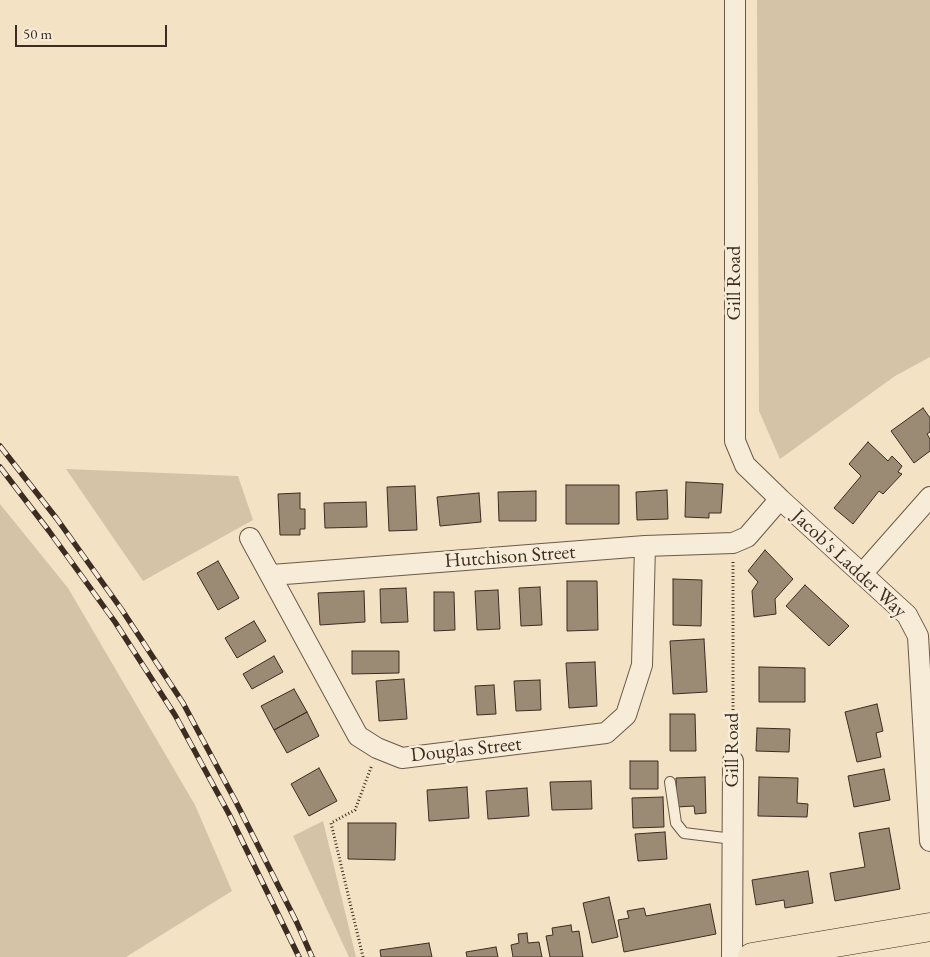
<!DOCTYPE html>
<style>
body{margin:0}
#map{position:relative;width:930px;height:957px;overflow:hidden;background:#f3e2c3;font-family:"EB Garamond",serif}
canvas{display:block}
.scale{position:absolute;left:15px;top:25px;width:152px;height:22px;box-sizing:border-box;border:2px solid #3c2c21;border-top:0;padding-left:6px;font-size:15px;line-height:18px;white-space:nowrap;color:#3c2c21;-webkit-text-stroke:4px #f7ecd8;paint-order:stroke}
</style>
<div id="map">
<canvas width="930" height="957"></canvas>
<div class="scale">50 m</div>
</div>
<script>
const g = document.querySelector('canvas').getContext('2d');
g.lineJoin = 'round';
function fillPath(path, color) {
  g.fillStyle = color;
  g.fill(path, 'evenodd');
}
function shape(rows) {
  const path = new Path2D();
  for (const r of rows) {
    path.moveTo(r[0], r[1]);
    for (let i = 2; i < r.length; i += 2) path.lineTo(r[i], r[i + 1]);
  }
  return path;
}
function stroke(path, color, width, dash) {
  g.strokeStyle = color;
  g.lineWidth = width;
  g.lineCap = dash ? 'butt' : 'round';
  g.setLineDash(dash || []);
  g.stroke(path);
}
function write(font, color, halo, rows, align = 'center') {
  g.font = font + ' "EB Garamond",serif';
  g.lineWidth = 5;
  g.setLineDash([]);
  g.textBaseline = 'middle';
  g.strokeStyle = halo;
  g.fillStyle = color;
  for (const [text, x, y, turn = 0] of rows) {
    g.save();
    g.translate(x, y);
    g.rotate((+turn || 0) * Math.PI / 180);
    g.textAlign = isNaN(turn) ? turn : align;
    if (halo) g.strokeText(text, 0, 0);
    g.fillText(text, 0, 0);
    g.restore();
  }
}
fillPath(shape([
 [757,0,930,0,930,357,895,376,780,459,759,411],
 [66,469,238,476,253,520,143,581],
 [0,504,68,588,195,805,232,891,126,957,0,957],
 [323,821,356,957,349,957,293,836]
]), '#d4c3a7');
const building = shape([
 [923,408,930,418,930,432,927,434,930,439,930,451,914,463,891,431,923,408],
 [868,442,888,461,892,456,902,466,898,472,902,474,883,494,879,491,853,524,834,508,861,476,849,464,868,442],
 [686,482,723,484,721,513,709,513,709,518,685,517,686,482],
 [566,485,619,485,619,524,566,524,566,485],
 [415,486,417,530,389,531,387,487,415,486],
 [667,490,668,519,637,520,636,492,667,490],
 [536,491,536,521,499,521,498,492,536,491],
 [300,493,300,509,305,509,305,529,300,529,300,535,280,535,278,494,300,493],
 [479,493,481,522,440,526,437,497,479,493],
 [366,502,367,527,325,528,324,503,366,502],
 [765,550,793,579,775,599,776,614,754,617,752,591,758,582,748,571,765,550],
 [218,561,239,598,218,610,197,573,218,561],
 [673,579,702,580,701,626,673,625,673,579],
 [567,581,597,581,598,630,567,631,567,581],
 [805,585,849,626,829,646,786,606,805,585],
 [540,587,542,625,521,626,519,588,540,587],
 [406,588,408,622,381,623,380,589,406,588],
 [498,590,500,629,477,630,475,591,498,590],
 [364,591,365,622,320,625,318,593,364,591],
 [434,592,454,592,455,630,434,631,434,592],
 [254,621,266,641,237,658,225,638,254,621],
 [704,639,707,692,673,694,670,641,704,639],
 [352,651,399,651,399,673,352,674,352,651],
 [274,656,283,672,252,689,243,674,274,656],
 [595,662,597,706,569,708,566,663,595,662],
 [759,667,805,668,805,702,759,702,759,667],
 [404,679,407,719,379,721,376,681,404,679],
 [540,680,541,710,516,711,514,681,540,680],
 [494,685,496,714,477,715,475,686,494,685],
 [294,689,307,712,274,730,261,706,294,689],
 [877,704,883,731,876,733,881,757,857,762,845,712,877,704],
 [307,712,319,736,287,753,274,730,307,712],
 [670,714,695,714,696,751,670,751,670,714],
 [757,728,790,729,789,752,756,751,757,728],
 [630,761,658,761,658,789,630,789,630,761],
 [319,768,337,801,309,816,291,784,319,768],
 [884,769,890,800,854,807,848,776,884,769],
 [705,777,706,813,695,814,694,806,677,807,676,778,705,777],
 [759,777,798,778,797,803,808,804,807,817,758,816,759,777],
 [591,781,592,809,552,810,550,782,591,781],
 [467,787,469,818,429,821,427,790,467,787],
 [527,788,529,816,488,819,486,791,527,788],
 [663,797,664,827,633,828,632,798,663,797],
 [348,823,396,823,395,860,348,859,348,823],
 [889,828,900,889,835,901,830,873,865,867,859,833,889,828],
 [665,832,667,859,638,861,635,834,665,832],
 [808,871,813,903,785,908,784,900,756,905,752,880,808,871],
 [609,897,618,937,592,943,583,903,609,897],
 [710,904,716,934,624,952,618,920,629,918,627,911,644,908,646,916,710,904],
 [571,925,572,932,579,931,583,957,550,957,546,936,553,935,552,928,571,925],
 [527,933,528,943,539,942,542,957,513,957,511,945,519,943,518,934,527,933],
 [429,943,432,957,381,957,380,950,429,943],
 [496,947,498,957,467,957,466,952,496,947]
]);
fillPath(building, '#9b8b75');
stroke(building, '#3c2c21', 1);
const lane = shape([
 [670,782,676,823,684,833,733,839]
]);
const street = shape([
 [780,499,907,615,918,636,930,841],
 [250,538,358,736,377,748,402,758,606,733,626,715,642,665,645,546],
 [862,574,930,497],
 [272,575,645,546,733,543,747,537,780,499,745,465,735,441,735,0],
 [732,957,733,761]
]);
const primary = shape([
 [752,957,930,927]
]);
stroke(lane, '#6a5a4a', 12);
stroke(street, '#6a5a4a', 22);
stroke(primary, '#3c2c21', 29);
stroke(shape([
 [733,562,733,743],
 [363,957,331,823,355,810,372,765]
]), '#3c2c21', 3, [1, 2.5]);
stroke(lane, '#f7ecd8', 10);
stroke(street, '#f7ecd8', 20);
stroke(primary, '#f3e2c3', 28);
const rail = shape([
 [0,446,57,519,122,610,183,703,236,802,297,923,312,957],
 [0,467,49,531,115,622,175,715,229,814,299,957]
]);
stroke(rail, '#3c2c21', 5.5);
stroke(rail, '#f7ecd8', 4, [11]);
write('20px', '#3c2c21', '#f7ecd8', [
 ["Gill Road",735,283,-90],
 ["Hutchison Street",510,557,-4],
 ["Jacob's Ladder Way",849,564,43],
 ["Douglas Street",466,750,-6],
 ["Gill Road",733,750,-90]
]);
</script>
